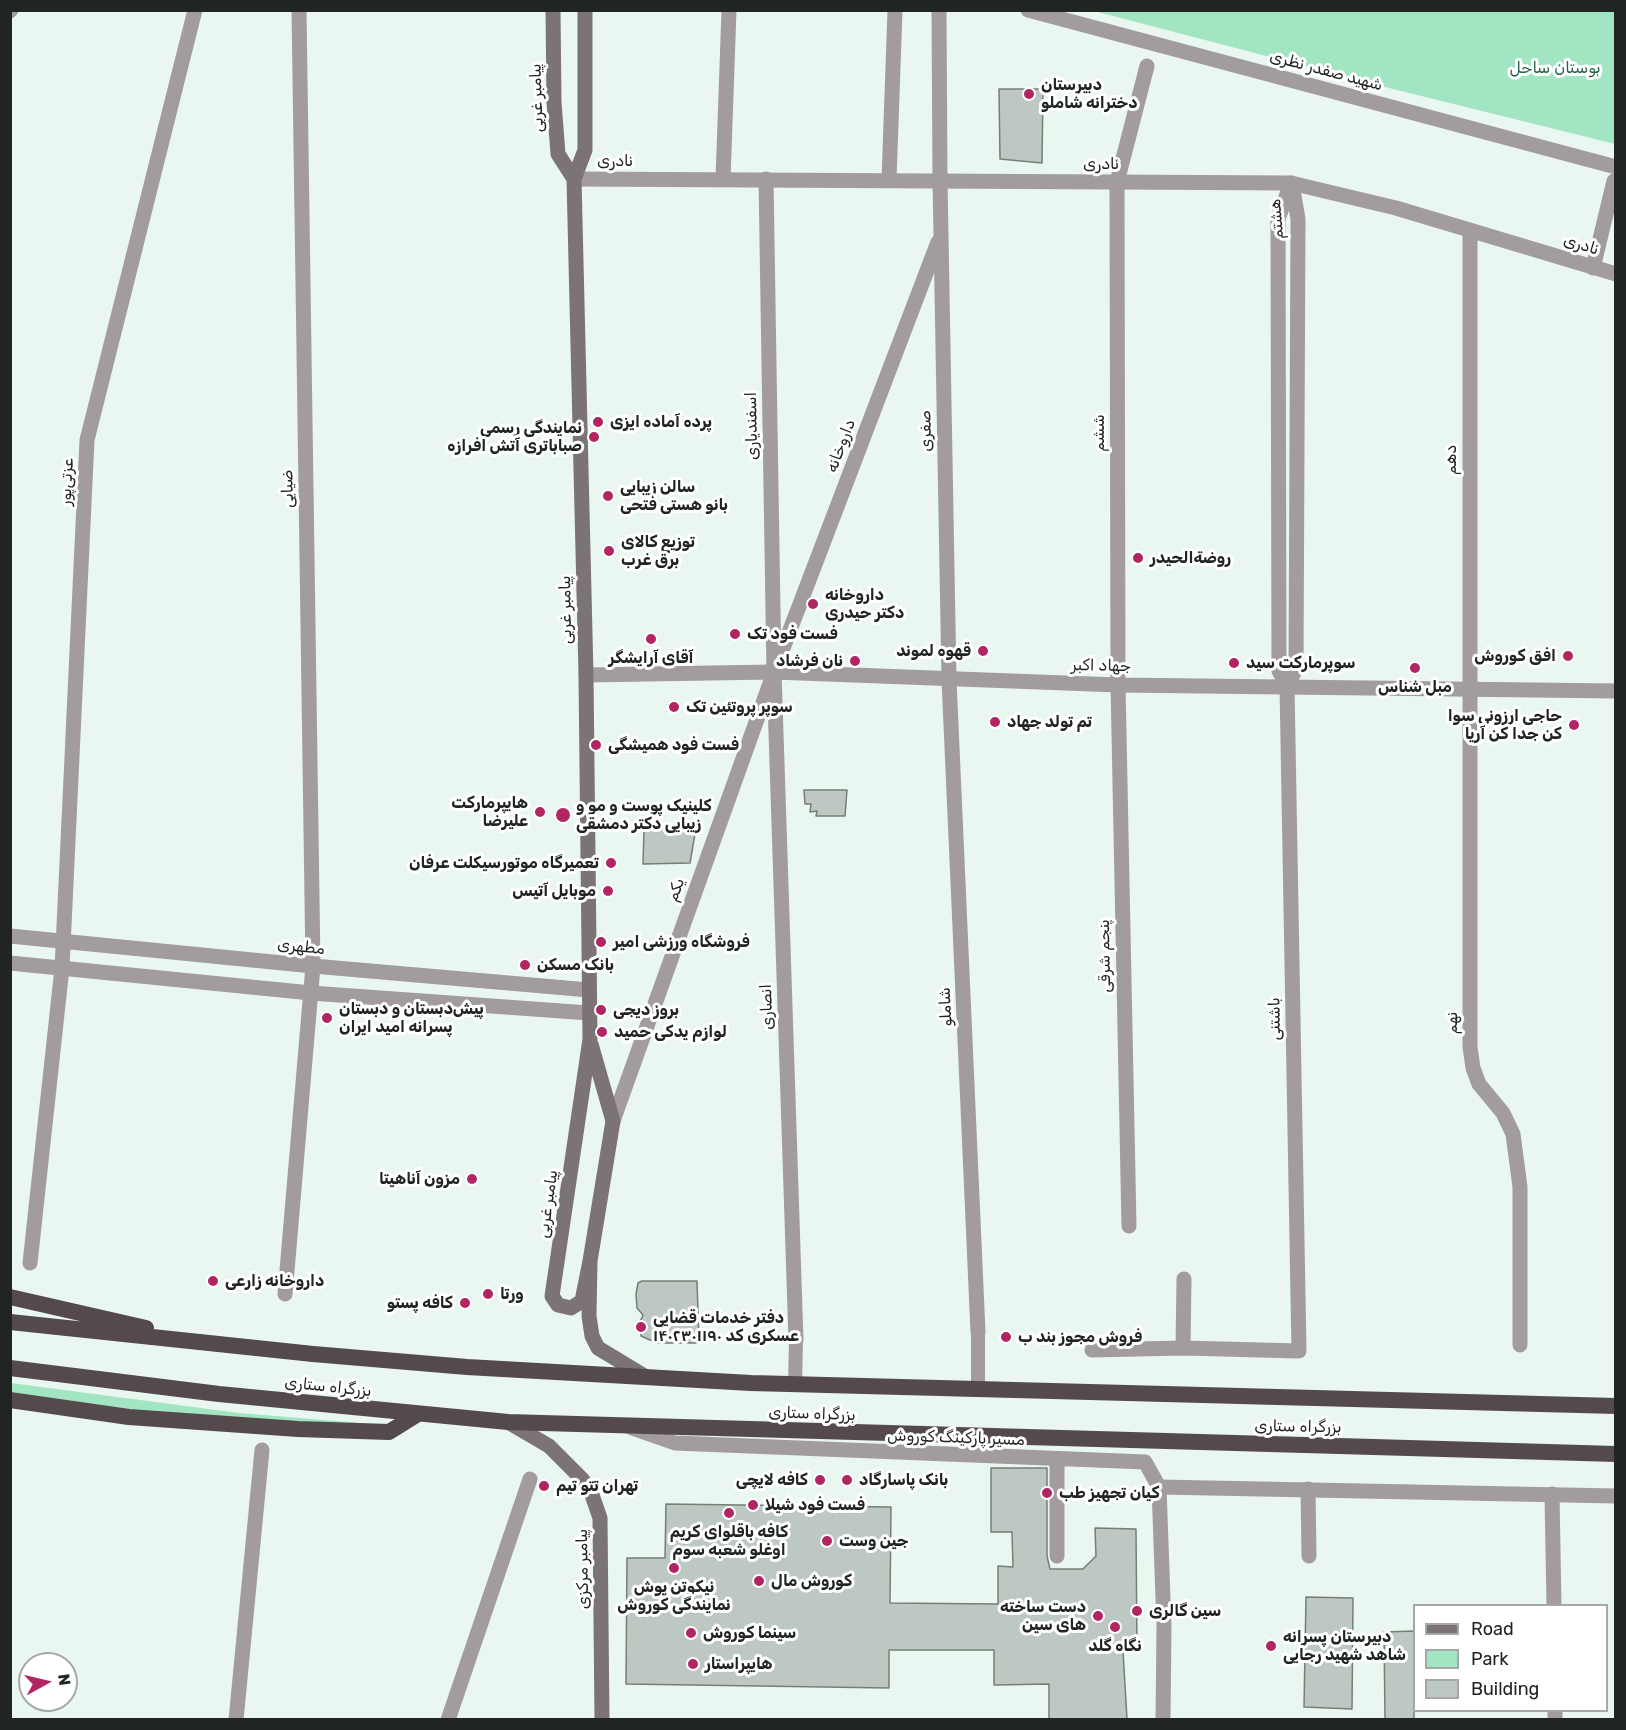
<!DOCTYPE html>
<meta charset="utf-8">
<style>
body{margin:0}
#map{position:relative;width:1626px;height:1730px;overflow:hidden;background:#eaf7f0;font-family:Rubik,sans-serif}
canvas{display:block}
.frame{position:absolute;inset:0;border:12px solid #202522;pointer-events:none}
.legend{position:absolute;left:1413px;top:1604px;width:195px;height:108px;box-sizing:border-box;background:#fff;border:2px solid #a6a8a7;margin:0;padding:8px 10px;list-style:none;font-size:18px;color:#202522}
.legend li{display:flex;align-items:center;gap:12px;height:30px}
.legend b{width:30px;border:2px solid #a6a8a7}
.north{position:absolute;left:18px;top:1652px;width:60px;height:60px;box-sizing:border-box;background:#fff;border:2px solid #a6a8a7;border-radius:50%;rotate:82deg;font-size:16px;font-weight:700;line-height:24px;text-align:center;color:#202522}
.north::after{content:'';display:block;margin:auto;width:21px;height:27px;background:#b12662;clip-path:polygon(50% 0,100% 100%,50% 72%,0 100%)}
</style>
<div id="map">
<canvas width="1626" height="1730"></canvas>
<div class="frame"></div>
<ul class="legend">
<li><b style="height:8px;background:#7c7375"></b>Road</li>
<li><b style="height:16px;background:#a2e5c2"></b>Park</li>
<li><b style="height:16px;background:#bcc8c1"></b>Building</li>
</ul>
<div class="north">N</div>
</div>
<script>
const g = document.querySelector('canvas').getContext('2d');
g.lineJoin = 'round';
function fillPath(path, color) {
  g.fillStyle = color;
  g.fill(path, 'evenodd');
}
function shape(rows) {
  const path = new Path2D();
  for (const r of rows) {
    path.moveTo(r[0], r[1]);
    for (let i = 2; i < r.length; i += 2) path.lineTo(r[i], r[i + 1]);
  }
  return path;
}
function stroke(path, color, width, dash) {
  g.strokeStyle = color;
  g.lineWidth = width;
  g.lineCap = dash ? 'butt' : 'round';
  g.setLineDash(dash || []);
  g.stroke(path);
}
function write(font, color, halo, rows, align = 'center') {
  g.font = font + ' Rubik,"Noto Naskh Arabic",sans-serif';
  g.lineWidth = 6;
  g.setLineDash([]);
  g.textBaseline = 'middle';
  g.strokeStyle = halo;
  g.fillStyle = color;
  for (const [text, x, y, turn = 0] of rows) {
    g.save();
    g.translate(x, y);
    g.rotate((+turn || 0) * Math.PI / 180);
    g.textAlign = isNaN(turn) ? turn : align;
    if (halo) g.strokeText(text, 0, 0);
    g.fillText(text, 0, 0);
    g.restore();
  }
}
fillPath(shape([
 [1094,11,1615,11,1615,144,1381,86],
 [11,1383,239,1413,385,1425,307,1423,136,1410,11,1392]
]), '#a2e5c2');
const building = shape([
 [999,89,1043,89,1042,163,1000,159,999,89],
 [804,790,847,790,845,816,816,816,817,811,810,812,811,804,805,804,804,790],
 [696,828,690,863,643,864,644,830,696,828],
 [642,1281,697,1281,699,1343,657,1343,641,1336,640,1322,643,1315,637,1308,636,1294,638,1283,642,1281],
 [991,1468,1047,1468,1047,1556,1050,1569,1083,1569,1096,1556,1095,1528,1136,1529,1137,1651,1123,1651,1127,1719,1049,1719,1049,1684,994,1685,994,1650,889,1650,889,1688,626,1684,627,1558,665,1558,666,1504,891,1507,890,1603,998,1604,998,1566,1013,1567,1012,1532,991,1532,991,1468],
 [1306,1597,1353,1598,1352,1709,1304,1707,1306,1597],
 [1414,1631,1414,1719,1385,1719,1384,1632,1414,1631]
]);
fillPath(building, '#bcc8c1');
stroke(building, '#747f78', 1.5);
stroke(shape([
 [795,1385,796,1340],
 [978,1390,978,1332]
]), '#a29c9e', 14);
stroke(shape([
 [939,10,940,180,949,680,978,1332],
 [10,11,11,10],
 [723,179,729,10],
 [766,179,774,672,796,1340],
 [889,180,895,10],
 [1470,231,1470,1047,1473,1068,1479,1084,1503,1113,1513,1134,1520,1187,1520,1345],
 [1593,268,1614,181],
 [1287,686,1296,669,1298,219,1292,184],
 [613,1121,774,672,938,242],
 [1129,1226,1118,685,1117,182,1147,66],
 [30,1263,62,968],
 [285,1294,313,966],
 [1183,1348,1184,1279],
 [1092,1350,1183,1348,1299,1351,1287,686,1279,671,1278,219,1291,183],
 [632,1428,675,1443,1145,1462,1159,1487,1164,1626,1163,1720],
 [1308,1489,1309,1556],
 [1552,1494,1554,1606],
 [1057,1556,1057,1460],
 [1555,1710,1555,1720],
 [236,1720,262,1450],
 [448,1720,530,1479]
]), '#a29c9e', 15);
stroke(shape([
 [299,10,313,966],
 [1028,10,1616,167],
 [574,179,1291,183,1396,208,1616,274],
 [586,675,774,672,1118,685,1616,691],
 [10,936,313,966,589,990],
 [10,963,311,993,589,1013],
 [62,968,87,440,195,10],
 [1159,1487,1616,1496]
]), '#a29c9e', 15);
stroke(shape([
 [553,10,554,102,558,154,574,179],
 [585,10,585,150,574,179,586,675,590,1039,552,1296,558,1305,571,1308,582,1301,590,1261],
 [591,1044,613,1121,590,1261,589,1316,592,1336,598,1348,646,1377],
 [508,1422,549,1446,583,1480,592,1495,600,1518,602,1720]
]), '#7c7375', 15);
stroke(shape([
 [10,1297,146,1328],
 [10,1322,313,1354,467,1367,751,1383,1616,1406],
 [10,1368,219,1394,508,1422,1616,1454],
 [10,1400,129,1417,298,1429,389,1432,418,1414]
]), '#544a4c', 16);
for (const [x, y, r, color] of [
 [1029,94,6,"#b12662"],
 [598,422,6,"#b12662"],
 [594,437,6,"#b12662"],
 [608,496,6,"#b12662"],
 [609,551,6,"#b12662"],
 [1138,558,6,"#b12662"],
 [813,604,6,"#b12662"],
 [735,634,6,"#b12662"],
 [651,639,6,"#b12662"],
 [983,651,6,"#b12662"],
 [1568,656,6,"#b12662"],
 [855,661,6,"#b12662"],
 [1234,663,6,"#b12662"],
 [1415,668,6,"#b12662"],
 [674,707,6,"#b12662"],
 [995,722,6,"#b12662"],
 [1574,725,6,"#b12662"],
 [596,745,6,"#b12662"],
 [540,812,6,"#b12662"],
 [563,815,8,"#b12662"],
 [611,863,6,"#b12662"],
 [608,891,6,"#b12662"],
 [601,942,6,"#b12662"],
 [525,965,6,"#b12662"],
 [601,1010,6,"#b12662"],
 [327,1018,6,"#b12662"],
 [602,1032,6,"#b12662"],
 [472,1179,6,"#b12662"],
 [213,1281,6,"#b12662"],
 [488,1294,6,"#b12662"],
 [465,1303,6,"#b12662"],
 [641,1327,6,"#b12662"],
 [1006,1337,6,"#b12662"],
 [820,1480,6,"#b12662"],
 [847,1480,6,"#b12662"],
 [544,1486,6,"#b12662"],
 [1047,1493,6,"#b12662"],
 [753,1505,6,"#b12662"],
 [729,1513,6,"#b12662"],
 [827,1541,6,"#b12662"],
 [674,1568,6,"#b12662"],
 [759,1581,6,"#b12662"],
 [1137,1611,6,"#b12662"],
 [1098,1616,6,"#b12662"],
 [1115,1627,6,"#b12662"],
 [691,1633,6,"#b12662"],
 [1271,1646,6,"#b12662"],
 [693,1664,6,"#b12662"]
]) {
  const dot = new Path2D();
  dot.arc(x, y, r, 0, 2 * Math.PI);
  g.fillStyle = color;
  g.fill(dot);
  stroke(dot, '#fff', 2);
}
write('16px', '#266247', '#fff', [
 ["بوستان ساحل",1555,68]
]);
write('16px', '#202522', '#fff', [
 ["شهید صفدر نظری",1326,71,15],
 ["پیامبر غربی",537,98,-92],
 ["نادری",615,161],
 ["نادری",1101,164],
 ["هشتم",1277,219,-95],
 ["نادری",1581,245,17],
 ["اسفندیاری",752,426,-91],
 ["صفری",926,431,-91],
 ["ششم",1099,433,-90],
 ["داروخانه",841,446,-69],
 ["دهم",1451,460,-90],
 ["عزتی‌پور",67,482,-87],
 ["ضیایی",288,489,-91],
 ["پیامبر غربی",566,610,-91],
 ["جهاد اکبر",1101,666,1],
 ["یکم",676,890,-70],
 ["مطهری",301,947,6],
 ["پنجم شرقی",1105,956,-91],
 ["انصاری",767,1007,-92],
 ["شاملو",946,1007,-93],
 ["باشتنی",1275,1019,-91],
 ["نهم",1452,1023,-90],
 ["پیامبر غربی",548,1204,-82],
 ["بزرگراه ستاری",328,1387,6],
 ["بزرگراه ستاری",812,1414,2],
 ["بزرگراه ستاری",1298,1427,1],
 ["مسیر پارکینگ کوروش",956,1438,2],
 ["پیامبر مرکزی",583,1569,-91]
]);
write('bold 16px', '#202522', '#fff', [
 ["دبیرستان",1041,85],
 ["دخترانه شاملو",1041,103],
 ["پرده آماده ایزی",610,422],
 ["نمايندگی رسمی",582,428,"right"],
 ["صباباتری آتش افرازه",582,446,"right"],
 ["سالن زیبایی",620,487],
 ["بانو هستی فتحی",620,505],
 ["توزیع کالای",621,542],
 ["برق غرب",621,560],
 ["روضةالحیدر",1150,558],
 ["داروخانه",825,595],
 ["دکتر حیدری",825,613],
 ["فست فود تک",747,634],
 ["قهوه لموند",971,651,"right"],
 ["افق کوروش",1556,656,"right"],
 ["آقای آرایشگر",651,658,"center"],
 ["نان فرشاد",843,661,"right"],
 ["سوپرمارکت سید",1246,663],
 ["مبل شناس",1415,687,"center"],
 ["سوپر پروتئین تک",686,707],
 ["حاجی ارزونی سوا",1562,716,"right"],
 ["کن جدا کن آریا",1562,734,"right"],
 ["تم تولد جهاد",1007,722],
 ["فست فود همیشگی",608,745],
 ["هایپرمارکت",528,803,"right"],
 ["علیرضا",528,821,"right"],
 ["کلینیک پوست و مو و",576,806],
 ["زیبایی دکتر دمشقی",576,824],
 ["تعمیرگاه موتورسیکلت عرفان",599,863,"right"],
 ["موبایل آتیس",596,891,"right"],
 ["فروشگاه ورزشی امیر",613,942],
 ["بانک مسکن",537,965],
 ["پیش‌دبستان و دبستان",339,1009],
 ["پسرانه امید ایران",339,1027],
 ["بروز دیجی",613,1010],
 ["لوازم یدکی حمید",614,1032],
 ["مزون آناهیتا",460,1179,"right"],
 ["داروخانه زارعی",225,1281],
 ["ورتا",500,1294],
 ["کافه پستو",453,1303,"right"],
 ["دفتر خدمات قضایی",653,1318],
 ["عسکری کد ۱۴۰۲۳۰۱۱۹۰",653,1336],
 ["فروش مجوز بند ب",1018,1337],
 ["کافه لایچى",808,1480,"right"],
 ["بانک پاسارگاد",859,1480],
 ["تهران تتو تیم",556,1486],
 ["کیان تجهیز طب",1059,1493],
 ["فست فود شیلا",765,1505],
 ["کافه باقلوای کریم",729,1532,"center"],
 ["اوغلو شعبه سوم",729,1550,"center"],
 ["جین وست",839,1541],
 ["کوروش مال",771,1581],
 ["نیکوتن پوش",674,1587,"center"],
 ["نمایندگی کوروش",674,1605,"center"],
 ["دست ساخته",1086,1607,"right"],
 ["های سین",1086,1625,"right"],
 ["سین گالری",1149,1611],
 ["سینما کوروش",703,1633],
 ["دبیرستان پسرانه",1283,1637],
 ["شاهد شهید رجایی",1283,1655],
 ["نگاه گلد",1115,1646,"center"],
 ["هایپراستار",705,1664]
], 'left');
</script>
